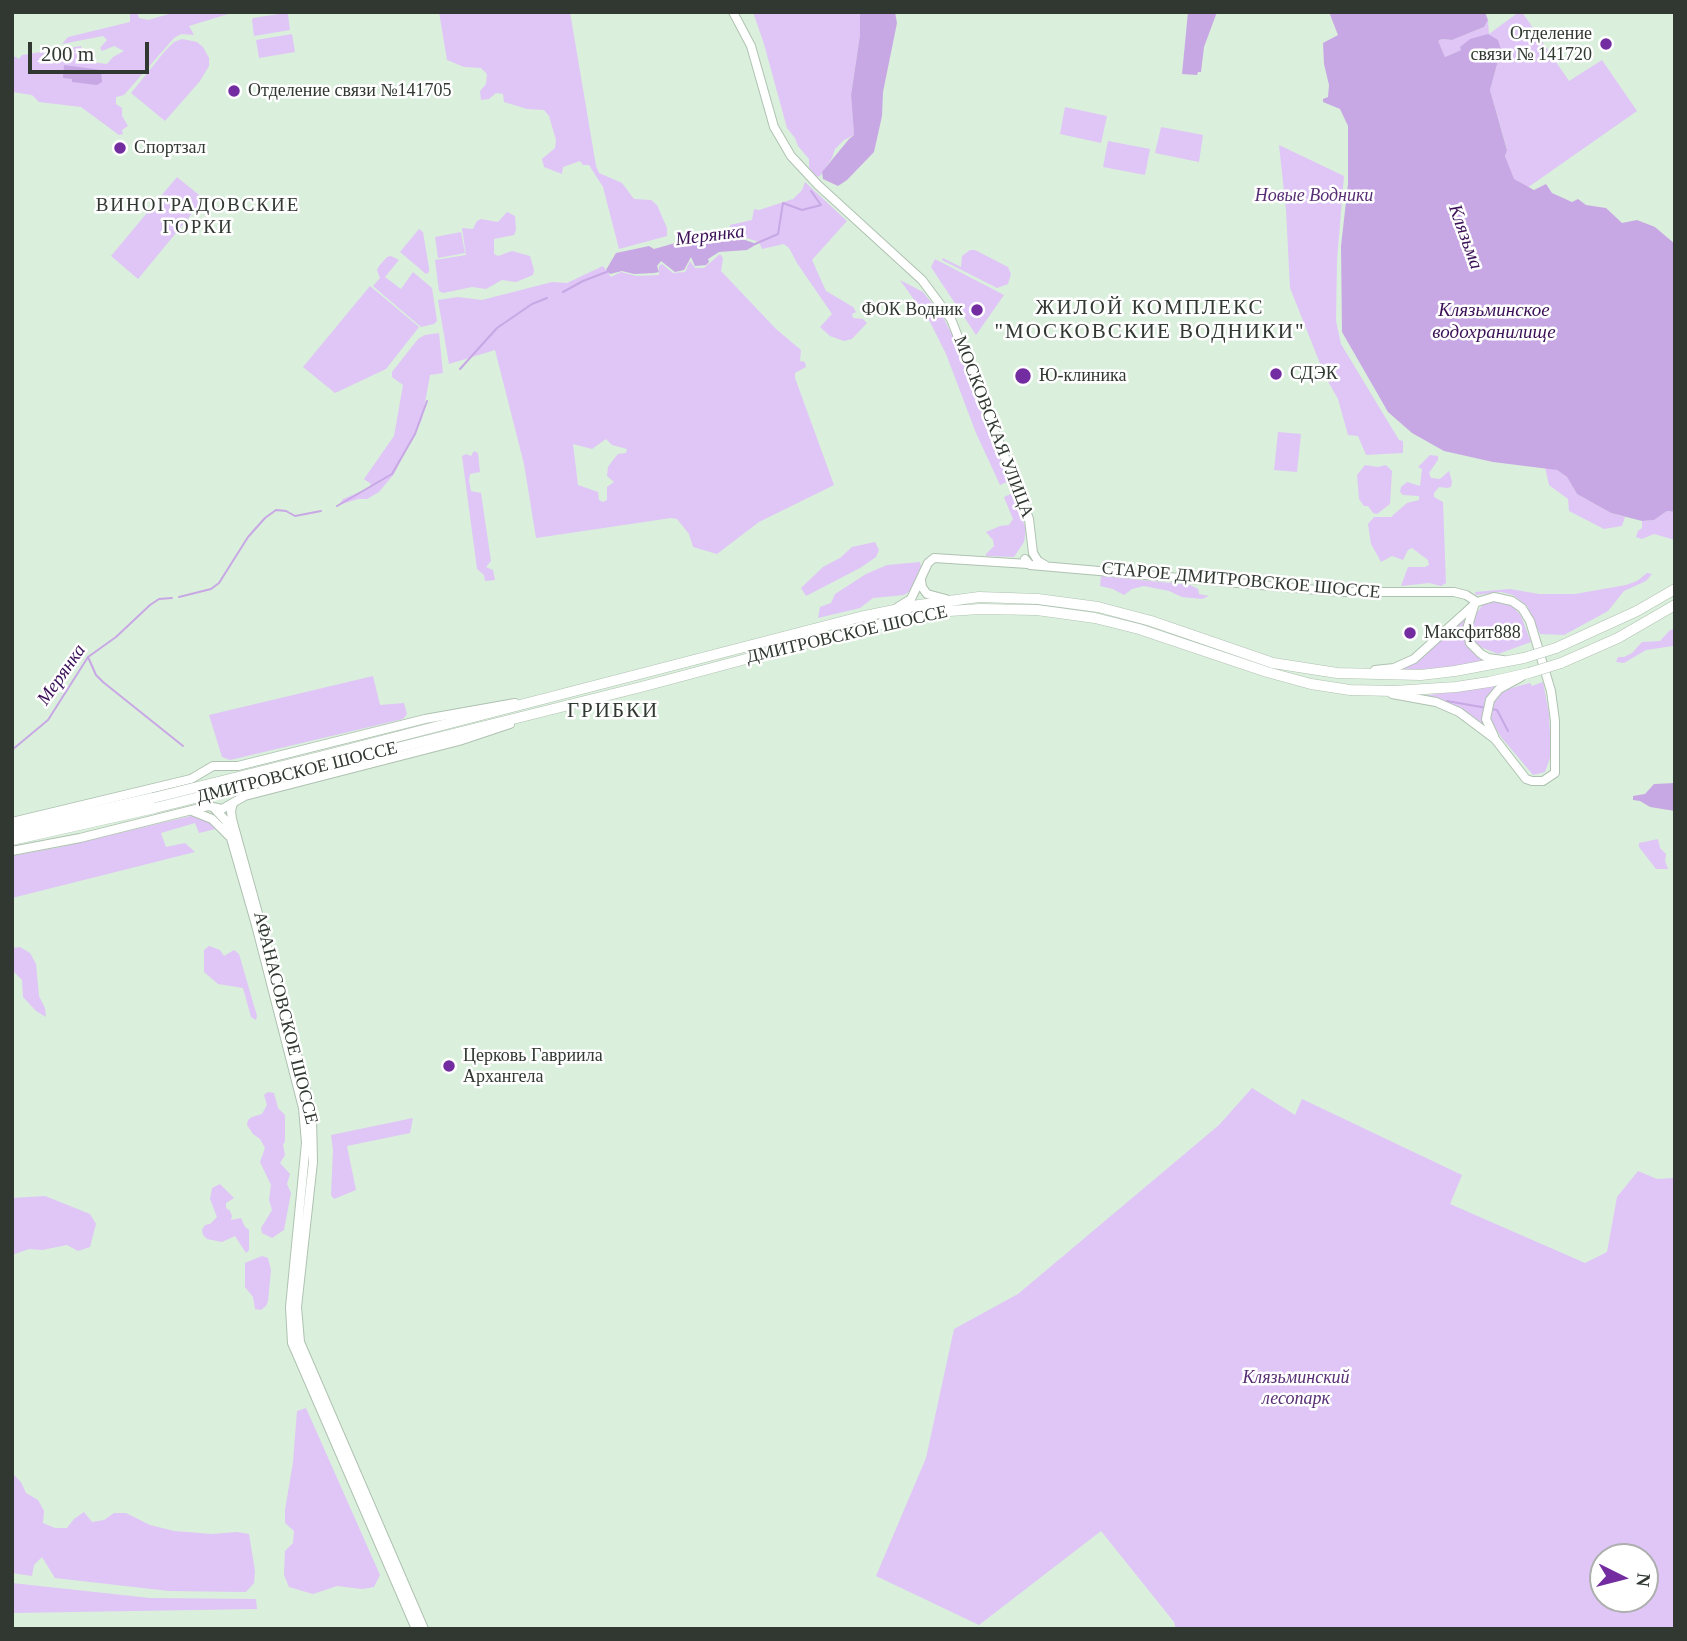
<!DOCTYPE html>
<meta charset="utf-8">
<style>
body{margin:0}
#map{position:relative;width:1687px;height:1641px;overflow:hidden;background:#dbefdd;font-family:"Times New Roman",serif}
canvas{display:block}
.frame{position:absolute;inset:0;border:14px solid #303831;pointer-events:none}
.north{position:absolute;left:1589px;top:1543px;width:70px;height:70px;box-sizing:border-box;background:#fff;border:2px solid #acafad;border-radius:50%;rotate:96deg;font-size:19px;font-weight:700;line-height:28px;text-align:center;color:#303831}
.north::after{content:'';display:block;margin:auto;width:24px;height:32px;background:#732da1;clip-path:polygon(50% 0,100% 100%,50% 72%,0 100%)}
.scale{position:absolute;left:28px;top:42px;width:121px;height:32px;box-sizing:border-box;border:4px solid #303831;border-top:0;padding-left:9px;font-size:21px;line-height:24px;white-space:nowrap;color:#303831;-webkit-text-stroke:5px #fff;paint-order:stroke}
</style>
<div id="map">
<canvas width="1687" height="1641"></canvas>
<div class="frame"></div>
<div class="north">N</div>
<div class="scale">200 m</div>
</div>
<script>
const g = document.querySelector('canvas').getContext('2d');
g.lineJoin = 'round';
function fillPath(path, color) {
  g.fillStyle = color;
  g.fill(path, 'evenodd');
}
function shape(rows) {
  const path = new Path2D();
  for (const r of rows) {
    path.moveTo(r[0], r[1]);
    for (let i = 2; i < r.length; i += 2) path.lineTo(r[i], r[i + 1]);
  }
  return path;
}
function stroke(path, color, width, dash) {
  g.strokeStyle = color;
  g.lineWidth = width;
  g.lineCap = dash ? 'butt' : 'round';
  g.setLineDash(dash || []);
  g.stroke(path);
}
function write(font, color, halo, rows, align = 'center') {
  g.font = font + ' "Times New Roman",serif';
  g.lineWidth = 5;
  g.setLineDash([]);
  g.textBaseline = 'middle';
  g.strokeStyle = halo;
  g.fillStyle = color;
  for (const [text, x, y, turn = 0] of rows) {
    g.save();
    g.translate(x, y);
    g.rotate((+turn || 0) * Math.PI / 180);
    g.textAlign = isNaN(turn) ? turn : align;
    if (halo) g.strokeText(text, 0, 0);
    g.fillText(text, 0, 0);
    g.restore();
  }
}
fillPath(shape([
 [130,12,137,12,139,18,148,20,176,12,235,12,189,26,194,35,181,34,174,38,124,95,116,97,116,104,122,108,122,116,128,126,122,130,123,134,119,135,81,107,39,102,32,95,12,92,12,55,19,59,22,55,81,46,83,61,107,64,113,57,124,51,114,46,102,51,100,48,107,40,103,36,62,44,68,37,130,22],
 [439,12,570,12,596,166,599,173,622,183,634,199,651,200,657,205,667,228,667,236,619,249,603,187,589,165,583,165,580,161,563,167,562,174,544,167,542,159,555,148,556,140,549,116,544,110,527,109,504,102,503,94,496,93,489,99,481,100,480,91,486,84,487,74,481,68,464,67,447,60],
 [753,12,860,12,860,35,851,95,854,135,844,140,835,149,832,158,820,176,816,177,809,167,809,159,798,146,795,138,787,128,764,44],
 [1519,12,1522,12,1569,81,1602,60,1637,111,1527,188,1514,180,1508,166,1505,155,1507,149,1490,90,1501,50,1461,50,1445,57,1437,41,1442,39,1452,40,1484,27,1488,20,1489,34],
 [285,13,288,14,290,30,254,36,252,20,253,18],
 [292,34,295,52,259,58,256,40],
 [182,39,197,42,203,47,209,58,209,66,200,81,165,121,131,93,165,51,174,42],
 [1065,107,1107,116,1101,143,1060,134],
 [1161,127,1203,135,1199,162,1155,153],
 [1108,141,1150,149,1145,175,1103,167],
 [1279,145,1344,176,1337,260,1336,321,1341,344,1399,440,1403,441,1403,453,1366,455,1358,436,1348,435,1338,399,1325,376,1290,288,1286,210],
 [177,177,204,199,138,279,111,256],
 [805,182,847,221,812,260,826,291,853,307,856,312,852,314,853,318,863,319,867,323,852,339,844,341,830,336,820,327,832,314,797,263,789,248,784,244,762,249,759,242,743,237,739,229,731,229,730,225,752,220,754,209,759,210,793,199,802,190],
 [507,212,515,216,516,230,514,235,494,239,494,254,498,256,512,251,530,256,534,270,533,275,516,282,502,280,486,289,472,287,443,293,439,291,435,260,466,255,462,228,473,229,477,221,481,219,498,222],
 [419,229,423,232,429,268,429,272,426,274,400,252],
 [461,232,465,253,438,258,435,237],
 [970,250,975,250,1008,267,1011,274,1008,284,997,288,942,260,943,258,961,267,962,256],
 [720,254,723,258,721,271,776,329,801,350,800,361,805,362,806,367,795,373,795,378,834,485,759,522,717,554,693,547,689,534,677,519,671,518,536,538,524,464,495,350,449,364,438,300,458,297,482,300,552,282,567,283,603,266,611,277,621,272,636,276,659,275,659,266,662,264,673,273,685,272,690,261,695,268,704,268],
 [606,439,612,445,627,449,626,453,618,454,613,460,608,467,607,476,614,482,607,487,607,500,603,502,599,500,598,492,578,485,573,444,592,449],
 [391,256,399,260,385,277,401,289,413,272,432,288,437,321,434,324,421,327,373,286,380,278,377,270,379,266,387,257],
 [935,259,1004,295,976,335,931,267],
 [900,280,923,292,943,317,959,348,1009,481,1000,485,976,433,946,354,930,322],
 [370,286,419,327,386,369,335,393,303,367],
 [439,333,443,373,430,375,422,419,394,474,379,492,367,499,358,499,339,505,343,499,369,488,371,484,364,479,394,436,403,385,392,377,392,372,418,339,425,335],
 [1278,432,1301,434,1297,472,1274,470],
 [474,451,478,453,480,472,470,474,469,480,471,491,481,493,491,561,486,567,493,570,495,580,485,581,484,575,477,569,462,456,466,454,471,456],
 [1430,455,1438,456,1438,460,1429,473,1431,478,1440,479,1449,471,1452,482,1451,487,1447,488,1439,487,1434,493,1434,497,1443,502,1446,583,1441,586,1429,583,1401,586,1408,567,1425,567,1429,565,1428,560,1412,548,1408,550,1403,560,1392,556,1381,562,1371,544,1368,524,1374,517,1391,517,1407,503,1419,500,1419,496,1403,495,1400,492,1401,487,1407,482,1420,486,1422,469,1418,467],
 [1365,465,1378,467,1386,465,1392,471,1390,504,1377,514,1373,513,1368,506,1364,506,1359,499,1357,475],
 [1545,467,1557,470,1567,477,1577,494,1611,513,1625,517,1622,526,1604,529,1569,511,1568,499,1549,485],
 [1013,493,1026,529,1024,542,1014,557,986,556,986,554,994,546,993,540,986,532,1000,526,1009,525,1013,519,1004,497],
 [1667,511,1675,512,1675,540,1654,534,1642,539,1636,537,1638,531,1642,528,1642,521,1654,520],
 [875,542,879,550,876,557,860,568,806,596,801,588,823,567,840,558,852,547],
 [920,562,921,567,910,591,904,595,873,598,860,608,818,618,820,607,831,603,835,594,866,574,887,565],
 [1647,573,1652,574,1646,581,1624,591,1608,611,1564,635,1540,634,1527,606,1513,595,1501,592,1476,595,1475,592,1510,589,1539,594,1575,594,1626,585,1637,581],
 [1101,576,1190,585,1198,589,1199,594,1209,596,1202,599,1182,597,1169,591,1144,586,1132,589,1124,595,1113,589,1100,586],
 [1498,600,1513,606,1521,616,1531,642,1498,654,1478,646,1474,640,1472,625,1474,617,1483,604],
 [1464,615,1465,633,1485,658,1486,663,1455,667,1391,671,1405,666],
 [1675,629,1673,646,1646,650,1624,663,1616,662,1618,657,1624,657,1632,653,1642,642,1660,641,1670,630],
 [373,676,380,705,404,703,407,714,403,719,230,760,222,757,209,715],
 [1543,682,1549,714,1551,755,1545,772,1533,775,1501,737,1492,722,1490,712,1492,703,1497,696,1508,689,1530,683,1532,686],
 [1495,686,1483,709,1487,727,1471,716,1422,696],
 [195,815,208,819,220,828,199,833,195,823,161,833,166,847,185,843,195,852,12,898,12,856,61,847],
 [1658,839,1660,848,1666,854,1665,861,1668,869,1656,869,1639,847,1639,843],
 [209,946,220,950,224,956,234,950,239,954,257,1016,256,1020,251,1017,243,988,218,984,204,972,204,950],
 [20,947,30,953,36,964,39,996,45,1008,46,1017,36,1011,23,997,22,980,12,970,12,948],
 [1252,1088,1295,1115,1302,1099,1462,1175,1450,1204,1585,1263,1607,1252,1617,1197,1638,1171,1657,1179,1675,1178,1675,1629,1176,1629,1174,1622,1101,1531,979,1625,876,1576,926,1458,954,1329,1018,1294,1219,1125],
 [1645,1557,1645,1599,1603,1599,1603,1557],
 [268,1092,274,1093,278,1108,285,1115,285,1141,283,1145,285,1155,280,1163,290,1174,287,1184,291,1193,284,1230,272,1238,262,1233,261,1228,272,1210,269,1200,271,1185,260,1162,265,1148,260,1139,253,1134,247,1125,248,1120,252,1117,262,1114,267,1105,264,1095],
 [413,1118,410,1133,347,1146,356,1190,334,1199,331,1195,333,1150,331,1135],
 [220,1184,234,1198,226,1203,226,1208,230,1211,232,1216,231,1220,241,1218,245,1227,249,1230,249,1250,246,1253,235,1236,222,1242,207,1239,203,1235,202,1230,205,1225,210,1224,217,1217,210,1199,212,1188],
 [45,1196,90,1214,96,1224,90,1247,78,1251,67,1245,42,1250,29,1249,12,1255,12,1198],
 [262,1256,268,1258,271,1270,268,1301,266,1306,261,1310,255,1309,253,1297,245,1287,245,1263],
 [306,1408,380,1575,374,1587,362,1589,337,1586,313,1594,289,1587,284,1575,285,1551,293,1543,294,1531,285,1523,285,1510,293,1462,297,1411],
 [12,1473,21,1482,26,1493,38,1500,44,1511,43,1523,55,1528,67,1528,74,1519,84,1512,92,1522,104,1520,114,1513,126,1513,150,1525,174,1531,212,1534,237,1532,249,1534,255,1571,254,1583,246,1592,169,1591,55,1578,42,1557,34,1565,32,1576,12,1573],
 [12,1583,150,1598,256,1599,257,1609,12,1613]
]), '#dfc6f6');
fillPath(shape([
 [860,12,895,12,897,23,883,92,882,116,874,152,847,180,838,186,823,179,822,172,849,139,854,135,851,95,860,35],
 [1188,12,1217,12,1204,47,1201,72,1198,72,1197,75,1182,74],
 [1329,12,1485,12,1488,20,1484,27,1452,40,1442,39,1438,41,1445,57,1461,50,1460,47,1470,39,1488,34,1498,40,1501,50,1490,90,1507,150,1505,156,1514,179,1534,190,1546,184,1552,193,1572,202,1578,199,1586,205,1606,208,1622,223,1637,220,1655,227,1675,244,1675,512,1667,511,1654,520,1642,521,1611,513,1577,494,1567,477,1557,470,1493,462,1444,451,1412,433,1388,412,1342,332,1341,246,1348,184,1348,126,1340,109,1323,102,1323,99,1328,97,1329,85,1324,64,1323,43,1338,35],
 [64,65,101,70,102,82,97,85,72,82,72,79,63,78],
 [737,230,742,239,757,244,747,250,719,252,708,259,709,262,706,265,695,266,691,257,684,270,675,272,661,261,657,266,659,272,654,273,634,274,622,271,610,274,606,270,616,253,649,246,654,249,711,233],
 [1675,783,1675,811,1650,807,1640,801,1633,800,1633,796,1645,794,1654,784]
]), '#c8a8e4');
stroke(shape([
 [755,244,778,234,783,203,802,210,821,205,811,191],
 [563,292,583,281,609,271],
 [460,369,497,328,532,304,547,298],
 [337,506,392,474,415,434,427,401],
 [179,597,211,589,219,583,248,537,265,518,276,510,286,511,295,516,321,511],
 [88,657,96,675,103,682,183,746],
 [1447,701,1487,708],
 [1492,709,1497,710,1508,731],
 [12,750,48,720,88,657,116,637,150,605,159,599,172,598]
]), '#c8a8e4', 2);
const major = shape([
 [733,12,751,46,774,127,791,156,818,185,922,280,951,319,1029,519,1033,553,1038,561,1045,565],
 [1025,559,1030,565,1341,592,1454,592,1466,595,1477,602],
 [921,580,922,587,927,594,946,599],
 [1474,606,1467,629,1470,643,1481,654,1488,658,1503,660],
 [898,607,911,599,928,563,934,558,1028,564],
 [1375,670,1394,668,1414,659,1477,602,1494,597,1512,601,1522,608,1530,621,1551,691,1555,721,1555,773,1543,781,1532,781,1526,779,1495,739,1459,712,1436,702,1392,694],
 [1494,736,1486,719,1490,700,1499,689,1521,677],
 [233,803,231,811,232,819,302,1073,312,1117,313,1162,297,1307,300,1342,424,1629],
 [215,809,226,821,228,828,256,925,303,1108,306,1143,290,1307,292,1343,416,1629],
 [192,811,212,819,229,836],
 [12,822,191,779,213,766,238,766,425,719,515,703],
 [12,851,80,838,208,806,222,809,245,796,459,741,510,724]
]);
const highway = shape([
 [1556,648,1637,611,1675,589],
 [1561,663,1618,638,1675,605],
 [323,756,860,617,919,605,979,597,1038,599,1098,607,1151,621,1273,663,1337,673,1421,675,1455,671,1524,658],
 [325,766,641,687,862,628,949,611,980,609,1037,610,1095,618,1139,629,1267,672,1311,684,1350,690,1394,691,1456,687,1489,682,1529,673],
 [12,830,153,798],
 [12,840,155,808]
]);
stroke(major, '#afc2b1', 10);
stroke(highway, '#afc2b1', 11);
stroke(major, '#fff', 8);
stroke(highway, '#fff', 10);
const highwayBridge = shape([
 [1524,658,1556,648],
 [1529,673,1561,663],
 [153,798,323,756],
 [155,808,325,766]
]);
stroke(highwayBridge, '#afc2b1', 11, []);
stroke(highwayBridge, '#fff', 10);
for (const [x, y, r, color] of [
 [1606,44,7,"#732da1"],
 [234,91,7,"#732da1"],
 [120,148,7,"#732da1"],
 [977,310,7,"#732da1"],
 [1276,374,7,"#732da1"],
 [1023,376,9,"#732da1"],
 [1410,633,7,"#732da1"],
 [449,1066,7,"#732da1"]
]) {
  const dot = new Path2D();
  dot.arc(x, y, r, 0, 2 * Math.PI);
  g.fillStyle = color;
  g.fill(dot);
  stroke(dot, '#fff', 2.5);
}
write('18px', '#303831', '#fff', [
 ["Отделение",1592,34,"right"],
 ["связи № 141720",1592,55,"right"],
 ["Отделение связи №141705",248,91],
 ["Спортзал",134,148],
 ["ФОК Водник",963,310,"right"],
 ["СДЭК",1290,374],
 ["Ю-клиника",1039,376],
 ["Максфит888",1424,633],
 ["Церковь Гавриила",463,1056],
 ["Архангела",463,1077]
], 'left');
write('italic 18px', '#582f75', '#fff', [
 ["Новые Водники",1314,196],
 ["Клязьминский",1296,1378],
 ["лесопарк",1296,1399]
]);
write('18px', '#303831', '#fff', [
 ["МОСКОВСКАЯ УЛИЦА",993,427,69],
 ["СТАРОЕ ДМИТРОВСКОЕ ШОССЕ",1241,581,5],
 ["ДМИТРОВСКОЕ ШОССЕ",847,635,-13],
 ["ДМИТРОВСКОЕ ШОССЕ",297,773,-14],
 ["АФАНАСОВСКОЕ ШОССЕ",285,1018,76]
]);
g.letterSpacing = '2px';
write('19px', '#303831', '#fff', [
 ["ВИНОГРАДОВСКИЕ",198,206],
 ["ГОРКИ",198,228]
]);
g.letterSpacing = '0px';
write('italic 19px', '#3c1157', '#fff', [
 ["Мерянка",710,236,-7],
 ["Клязьма",1465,237,70],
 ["Клязьминское",1494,311],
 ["водохранилище",1494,333],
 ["Мерянка",62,675,-55]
]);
g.letterSpacing = '2px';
write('21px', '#303831', '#fff', [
 ["ЖИЛОЙ КОМПЛЕКС",1150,308],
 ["\"МОСКОВСКИЕ ВОДНИКИ\"",1150,332],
 ["ГРИБКИ",613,711]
]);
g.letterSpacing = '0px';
</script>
